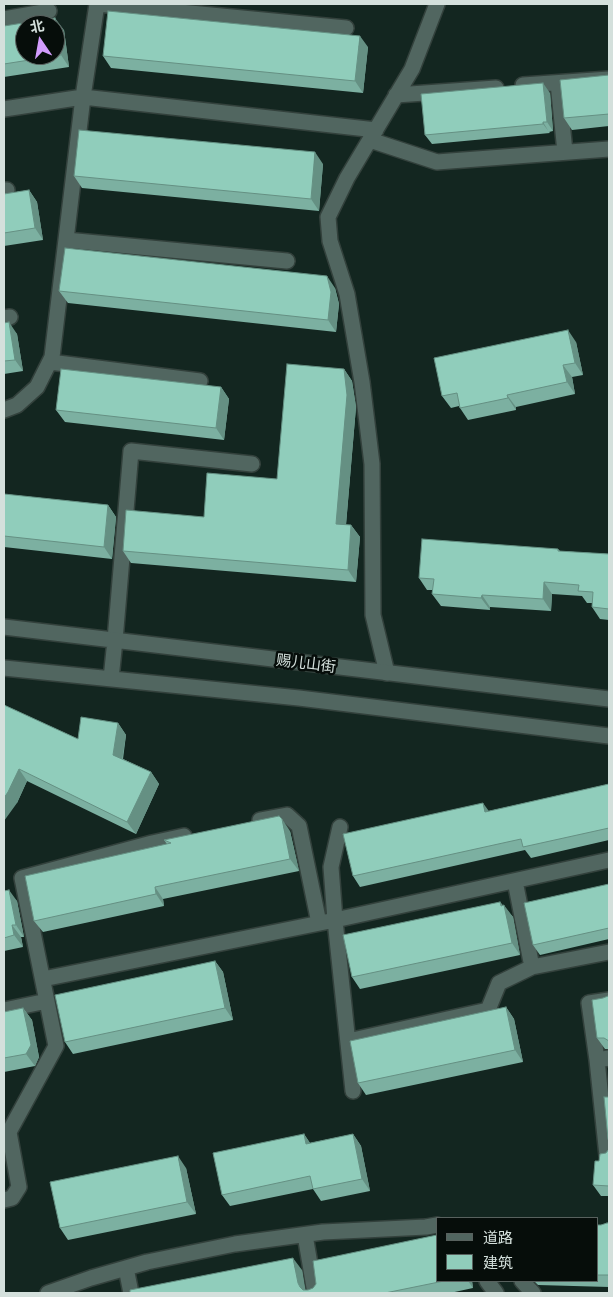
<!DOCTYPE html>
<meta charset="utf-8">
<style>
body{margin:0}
#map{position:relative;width:613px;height:1297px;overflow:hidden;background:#132620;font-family:Cabin,"Noto Sans SC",sans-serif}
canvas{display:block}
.frame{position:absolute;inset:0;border:5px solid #d4e0dc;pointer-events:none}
.legend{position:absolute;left:436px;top:1217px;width:162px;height:65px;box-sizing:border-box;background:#060d0a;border:1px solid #58615e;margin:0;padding:6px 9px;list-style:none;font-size:15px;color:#d4e0dc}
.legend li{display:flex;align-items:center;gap:10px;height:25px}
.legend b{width:25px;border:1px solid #58615e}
.north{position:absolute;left:15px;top:15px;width:50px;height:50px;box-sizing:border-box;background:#060d0a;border:1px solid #58615e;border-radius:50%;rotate:348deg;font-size:14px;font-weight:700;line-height:20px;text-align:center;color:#d4e0dc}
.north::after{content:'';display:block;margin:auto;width:18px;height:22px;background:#d29cfd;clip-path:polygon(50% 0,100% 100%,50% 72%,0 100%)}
</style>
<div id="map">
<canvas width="613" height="1297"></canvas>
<div class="frame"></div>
<ul class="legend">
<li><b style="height:6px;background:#516660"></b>道路</li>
<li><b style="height:14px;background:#90cdbb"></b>建筑</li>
</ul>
<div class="north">北</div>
</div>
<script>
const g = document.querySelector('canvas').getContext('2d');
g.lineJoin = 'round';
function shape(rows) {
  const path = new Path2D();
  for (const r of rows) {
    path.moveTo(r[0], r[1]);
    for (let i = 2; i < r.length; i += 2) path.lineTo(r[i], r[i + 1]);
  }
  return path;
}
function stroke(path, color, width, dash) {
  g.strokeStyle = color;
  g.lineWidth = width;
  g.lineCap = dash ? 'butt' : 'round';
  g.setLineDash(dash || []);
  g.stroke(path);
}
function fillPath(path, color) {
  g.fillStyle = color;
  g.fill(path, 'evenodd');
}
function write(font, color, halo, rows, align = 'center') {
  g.font = font + ' Cabin,"Noto Sans SC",sans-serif';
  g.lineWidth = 5;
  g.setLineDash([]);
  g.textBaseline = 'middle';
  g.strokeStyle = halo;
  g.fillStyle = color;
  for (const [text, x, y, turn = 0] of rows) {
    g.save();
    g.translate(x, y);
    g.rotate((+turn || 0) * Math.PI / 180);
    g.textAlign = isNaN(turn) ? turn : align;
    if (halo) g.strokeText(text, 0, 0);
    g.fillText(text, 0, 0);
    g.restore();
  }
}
const street = shape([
 [4,19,49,11],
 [558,83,565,152],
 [523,85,609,79],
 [396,95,496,88],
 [4,109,83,97,376,130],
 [370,140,437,162,609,149],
 [4,190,7,190],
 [66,240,287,261],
 [4,318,10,317],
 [50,362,200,381],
 [4,410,17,405,37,387,52,357,83,97,97,4,346,28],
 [115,640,131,451,252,464],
 [387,673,373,615,372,464,362,382,347,294,330,241,328,217,347,178,412,69,437,4],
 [260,820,287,815,299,826,319,923],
 [515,881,532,967,609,952],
 [43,979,335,920,331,867,340,827],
 [4,1010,47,1001],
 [348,1041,488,1010,499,983,532,967],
 [609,1058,597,1060,607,1156,609,1156],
 [597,1060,589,1003,609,1000],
 [353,1091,335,920,609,860],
 [4,1200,12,1198,19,1187,9,1132,56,1046,22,878,152,843,184,836],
 [305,1235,315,1293],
 [126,1268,131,1293],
 [487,1281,496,1293],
 [522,1281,533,1293],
 [48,1293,91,1278,147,1262,235,1244,323,1232,426,1227,437,1225]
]);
const secondary = shape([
 [4,627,609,699],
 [4,668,299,698,609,736],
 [111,679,115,640]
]);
stroke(street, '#33413c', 18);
stroke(secondary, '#33413c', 18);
stroke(street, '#516660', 15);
stroke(secondary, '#516660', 15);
fillPath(shape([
 [4,26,64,30,69,67,4,77],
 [368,47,363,93,111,68,103,56],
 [609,75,609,126,572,130,564,118],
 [550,93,553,131,549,132,550,133,432,144,425,135],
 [323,164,319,211,82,188,74,176],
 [29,190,37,202,43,240,4,246,4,194],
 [335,288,339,304,336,332,68,303,59,291],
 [4,323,17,334,23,371,4,374],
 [576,342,583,375,572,377,575,394,516,407,516,410,468,420,460,408,459,406,451,408,442,396],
 [344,369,352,381,356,407,346,525,351,525,360,537,356,582,131,563,123,551,204,517,277,479],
 [221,387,229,399,224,440,65,422,56,410],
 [4,494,108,505,116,517,112,559,4,547],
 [558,549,560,551,609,554,609,620,600,619,592,607,592,603,587,603,582,596,552,594,551,611,490,607,490,610,441,606,432,594,433,590,427,590,419,578],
 [4,705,78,739,118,723,126,735,123,759,151,772,159,784,136,834,27,781,17,803],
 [609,784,609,840,531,858,525,850,360,887,353,876,489,811],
 [290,831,299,871,163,899,164,906,43,932,34,921,167,844,164,840],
 [609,884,609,939,540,955,533,945],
 [4,891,17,901,24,937,21,937,23,947,4,951],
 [500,902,513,917,520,955,360,989,352,977],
 [215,961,223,972,233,1020,73,1054,65,1042],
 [609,996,609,1049,605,1049,597,1038,603,998],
 [506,1007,514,1019,523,1062,366,1095,358,1083],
 [23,1008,32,1020,39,1057,35,1066,4,1072,4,1012],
 [304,1134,310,1143,353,1134,361,1146,370,1191,321,1201,313,1189,230,1206,222,1195],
 [609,1149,609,1196,601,1196,593,1185,599,1161],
 [186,1168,196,1214,68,1240,60,1228],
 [609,1223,609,1287,538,1285,534,1281,597,1281,597,1225,601,1225],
 [302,1270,305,1290,308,1290,437,1281,472,1281,473,1288,450,1293,130,1293]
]), '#7cb0a1');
fillPath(shape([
 [55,18,64,30,69,67,61,55],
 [360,36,368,47,363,93,355,81],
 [543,83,550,93,553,131,547,122],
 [543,122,549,132,550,133,543,124],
 [315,152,323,164,319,211,311,199],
 [29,190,37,202,43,240,35,228],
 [327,276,335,288,339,304,336,332,328,320],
 [9,322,17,334,23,371,15,360],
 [568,330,576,342,583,375,575,363],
 [563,365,572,377,575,394,567,382],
 [344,369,352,381,356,407,345,536,336,524],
 [221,387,229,399,224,440,216,428],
 [507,395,516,407,516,410,508,398],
 [108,505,116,517,112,559,104,547],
 [351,525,360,537,356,582,348,570],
 [544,582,552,594,551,611,543,599],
 [482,595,490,607,490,610,481,598],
 [118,723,126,735,121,767,113,755],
 [19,769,27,781,17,803,4,821,4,798],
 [151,772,159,784,136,834,127,822],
 [483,803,491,814,485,812],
 [282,819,290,831,299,871,290,859],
 [155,887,163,899,164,906,156,894],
 [9,890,17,901,24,937,16,925],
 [500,902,505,908,504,905,513,917,520,955,512,943],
 [12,925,21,937,23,947,14,935],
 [215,961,223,972,233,1020,225,1008],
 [506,1007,514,1019,523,1062,515,1050],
 [23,1008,32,1020,39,1057,35,1066,26,1054],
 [304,1134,312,1146,306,1144],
 [353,1134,361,1146,370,1191,362,1179],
 [178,1156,186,1168,196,1214,187,1202],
 [293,1258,302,1270,306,1293,304,1293,298,1283],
 [468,1281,472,1281,473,1288]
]), '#659083');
const building = shape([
 [108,11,360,36,355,81,103,56,108,11],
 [55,18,61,55,4,64,4,26,55,18],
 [25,25,55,25,55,55,25,55,25,25],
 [609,75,609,114,564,118,560,80,609,75],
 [543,83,547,122,543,122,543,124,425,135,421,94,543,83],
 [79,130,315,152,311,199,74,176,79,130],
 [29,190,35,228,4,233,4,194,29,190],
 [65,248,327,276,331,292,328,320,59,291,65,248],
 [9,322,15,360,4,361,4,323,9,322],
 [568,330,575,363,563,365,567,382,507,395,508,398,460,408,457,393,442,396,434,358,568,330],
 [287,364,344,369,347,395,336,524,351,525,348,570,123,551,126,510,204,517,207,473,277,479,287,364],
 [61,369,221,387,216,428,56,410,61,369],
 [4,494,108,505,104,547,4,536,4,494],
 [422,539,558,549,558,551,609,554,609,609,592,607,593,592,578,591,579,585,544,582,543,599,482,595,481,598,432,594,434,579,419,578,422,539],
 [4,705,78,739,81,717,118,723,113,755,151,772,127,822,19,769,8,792,4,798,4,705],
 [609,784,609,828,523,847,521,839,353,876,343,834,483,803,485,812,609,784],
 [279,816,282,819,290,859,155,887,156,894,34,921,25,876,171,843,164,840,279,816],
 [609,884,609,928,533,945,524,903,609,884],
 [9,890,16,925,12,925,14,935,4,938,4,891,9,890],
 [500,902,501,906,504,905,512,943,352,977,343,935,500,902],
 [215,961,225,1008,65,1042,55,995,215,961],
 [608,996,609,996,609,1041,604,1038,597,1038,592,1000,603,998,608,996],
 [506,1007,515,1050,358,1083,350,1041,506,1007],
 [23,1008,31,1045,26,1054,4,1058,4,1012,23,1008],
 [604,1097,609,1097,609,1142,608,1139,604,1097],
 [304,1134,306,1144,353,1134,362,1179,313,1189,310,1176,222,1195,213,1153,304,1134],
 [609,1149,609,1186,593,1185,595,1161,599,1161,600,1154,606,1153,609,1149],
 [178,1156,187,1202,60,1228,50,1182,178,1156],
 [607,1223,609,1223,609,1275,597,1275,597,1225,601,1225,607,1223],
 [437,1235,437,1281,444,1281,385,1293,130,1293,130,1290,293,1258,298,1283,300,1287,303,1290,308,1290,313,1288,316,1284,313,1261,437,1235]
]);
fillPath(building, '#90cdbb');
stroke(building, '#659083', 1);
write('15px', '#d4e0dc', '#060d0a', [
 ["赐儿山街",306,664,7]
]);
</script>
